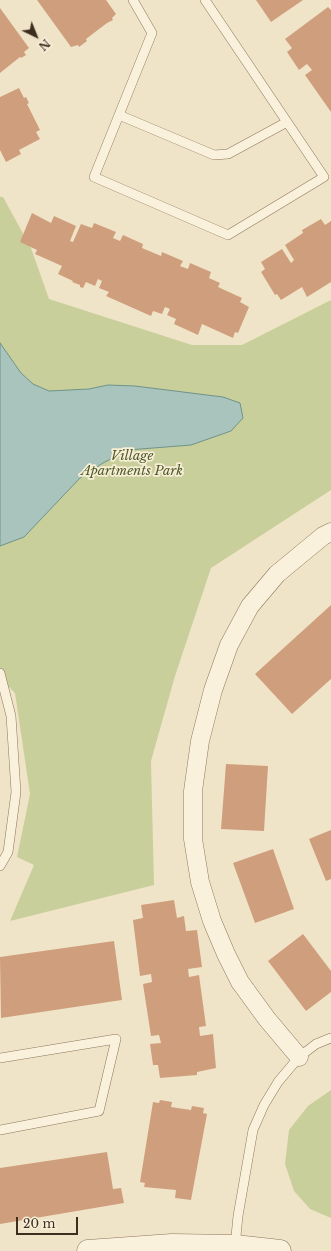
<!DOCTYPE html>
<style>
body{margin:0}
#map{position:relative;width:331px;height:1251px;overflow:hidden;background:#f0e4c8;font-family:"Libre Baskerville",serif}
canvas{display:block}
.north{position:absolute;left:16px;top:16px;width:40px;height:40px;-webkit-text-stroke:3px #f7eed8;paint-order:stroke;rotate:137deg;font-size:11px;font-weight:700;line-height:16px;text-align:center;color:#3d2e20}
.north::after{content:'';display:block;margin:auto;width:14px;height:18px;background:#3d2e20;clip-path:polygon(50% 0,100% 100%,50% 72%,0 100%)}
.scale{position:absolute;left:16px;top:1217px;width:62px;height:18px;box-sizing:border-box;border:2px solid #3d2e20;border-top:0;padding-left:5px;font-size:12px;line-height:14px;white-space:nowrap;color:#3d2e20;-webkit-text-stroke:3px #f7eed8;paint-order:stroke}
</style>
<div id="map">
<canvas width="331" height="1251"></canvas>
<div class="north">N</div>
<div class="scale">20 m</div>
</div>
<script>
const g = document.querySelector('canvas').getContext('2d');
g.lineJoin = 'round';
function fillPath(path, color) {
  g.fillStyle = color;
  g.fill(path, 'evenodd');
}
function shape(rows) {
  const path = new Path2D();
  for (const r of rows) {
    path.moveTo(r[0], r[1]);
    for (let i = 2; i < r.length; i += 2) path.lineTo(r[i], r[i + 1]);
  }
  return path;
}
function stroke(path, color, width, dash) {
  g.strokeStyle = color;
  g.lineWidth = width;
  g.lineCap = dash ? 'butt' : 'round';
  g.setLineDash(dash || []);
  g.stroke(path);
}
function write(font, color, halo, rows, align = 'center') {
  g.font = font + ' "Libre Baskerville",serif';
  g.lineWidth = 3.5;
  g.setLineDash([]);
  g.textBaseline = 'middle';
  g.strokeStyle = halo;
  g.fillStyle = color;
  for (const [text, x, y, turn = 0] of rows) {
    g.save();
    g.translate(x, y);
    g.rotate((+turn || 0) * Math.PI / 180);
    g.textAlign = isNaN(turn) ? turn : align;
    if (halo) g.strokeText(text, 0, 0);
    g.fillText(text, 0, 0);
    g.restore();
  }
}
fillPath(shape([
 [0,197,3,197,31,248,49,299,192,345,242,345,331,300,331,490,211,568,175,676,151,761,154,885,10,921,34,865,17,857,30,794,15,693,0,678],
 [331,1090,331,1218,310,1209,294,1191,285,1164,289,1130,308,1106]
]), '#c9cf9b');
const water = shape([
 [0,343,21,373,33,384,49,391,89,389,108,385,135,386,223,397,240,403,243,418,231,431,191,445,128,450,103,463,80,478,24,537,0,546,0,343]
]);
fillPath(water, '#a9c4bc');
stroke(water, '#6f938a', 1);
fillPath(shape([
 [37,0,106,0,116,14,112,18,113,20,107,23,86,39,87,41,79,47,78,45,71,47],
 [256,0,303,0,271,22],
 [328,7,331,10,331,112,305,75,312,70,307,64,299,70,287,52,292,48,285,39],
 [0,8,29,48,24,52,26,55,21,58,20,57,0,73],
 [19,88,24,98,26,97,29,103,27,104,40,130,36,132,40,139,19,150,21,154,6,162,0,150,0,97],
 [32,213,51,223,54,216,76,226,70,241,73,242,81,224,92,228,94,223,116,232,113,238,120,241,123,235,143,244,142,248,161,256,162,252,183,261,180,266,188,269,190,263,211,272,209,278,220,283,218,287,242,298,240,302,249,307,238,333,235,332,233,338,202,324,198,335,174,324,176,319,167,315,170,309,165,307,162,314,153,311,151,316,106,296,109,292,99,288,102,281,98,279,95,286,86,282,83,288,80,287,80,285,72,282,73,281,58,274,62,266,35,254,37,250,20,242],
 [321,219,325,225,331,221,331,282,307,297,302,287,281,300,277,294,275,295,261,272,265,269,261,262,282,249,291,263,294,260,285,245,303,233,302,230],
 [331,605,331,679,292,714,255,674],
 [226,764,268,766,264,831,221,829],
 [331,830,331,879,326,881,309,839],
 [273,849,294,909,255,923,233,863],
 [174,900,177,918,184,916,186,931,197,930,202,967,188,969,189,977,199,975,206,1026,199,1027,200,1036,213,1034,216,1068,197,1072,197,1075,160,1078,158,1065,153,1065,150,1044,161,1043,159,1035,151,1036,143,984,152,982,151,974,140,976,133,920,143,918,141,905],
 [303,934,331,971,331,992,306,1011,268,961],
 [114,941,122,1000,1,1018,0,957],
 [160,1100,172,1102,171,1107,191,1110,192,1106,204,1108,203,1113,207,1114,191,1200,175,1198,176,1190,144,1187,145,1183,140,1182,153,1102,159,1103],
 [107,1152,113,1189,121,1188,124,1203,0,1224,0,1168]
]), '#cf9f7d');
const service = shape([
 [133,0,152,33,94,177,228,235,324,177,205,0],
 [119,115,214,155,228,154,287,122],
 [0,673,11,716,16,792,8,852,0,866],
 [0,1058,116,1039,99,1111,0,1130],
 [235,1246,238,1216,253,1130,264,1105,278,1082,299,1057,316,1044,331,1038]
]);
const minor = shape([
 [299,1057,267,1019,240,982,226,954,212,921,200,882,193,839,193,791,200,741,213,690,229,645,250,606,277,574,323,536,331,532]
]);
const tertiary = shape([
 [88,1251,172,1245,235,1246,280,1251]
]);
stroke(service, '#8d765c', 10);
stroke(minor, '#8d765c', 19);
stroke(tertiary, '#8d765c', 23);
stroke(service, '#faf1dc', 9);
stroke(minor, '#faf1dc', 18);
stroke(tertiary, '#faf1dc', 22);
write('italic 13px', '#4d5a26', '#f7eed8', [
 ["Village",132,456],
 ["Apartments Park",132,471]
]);
</script>
